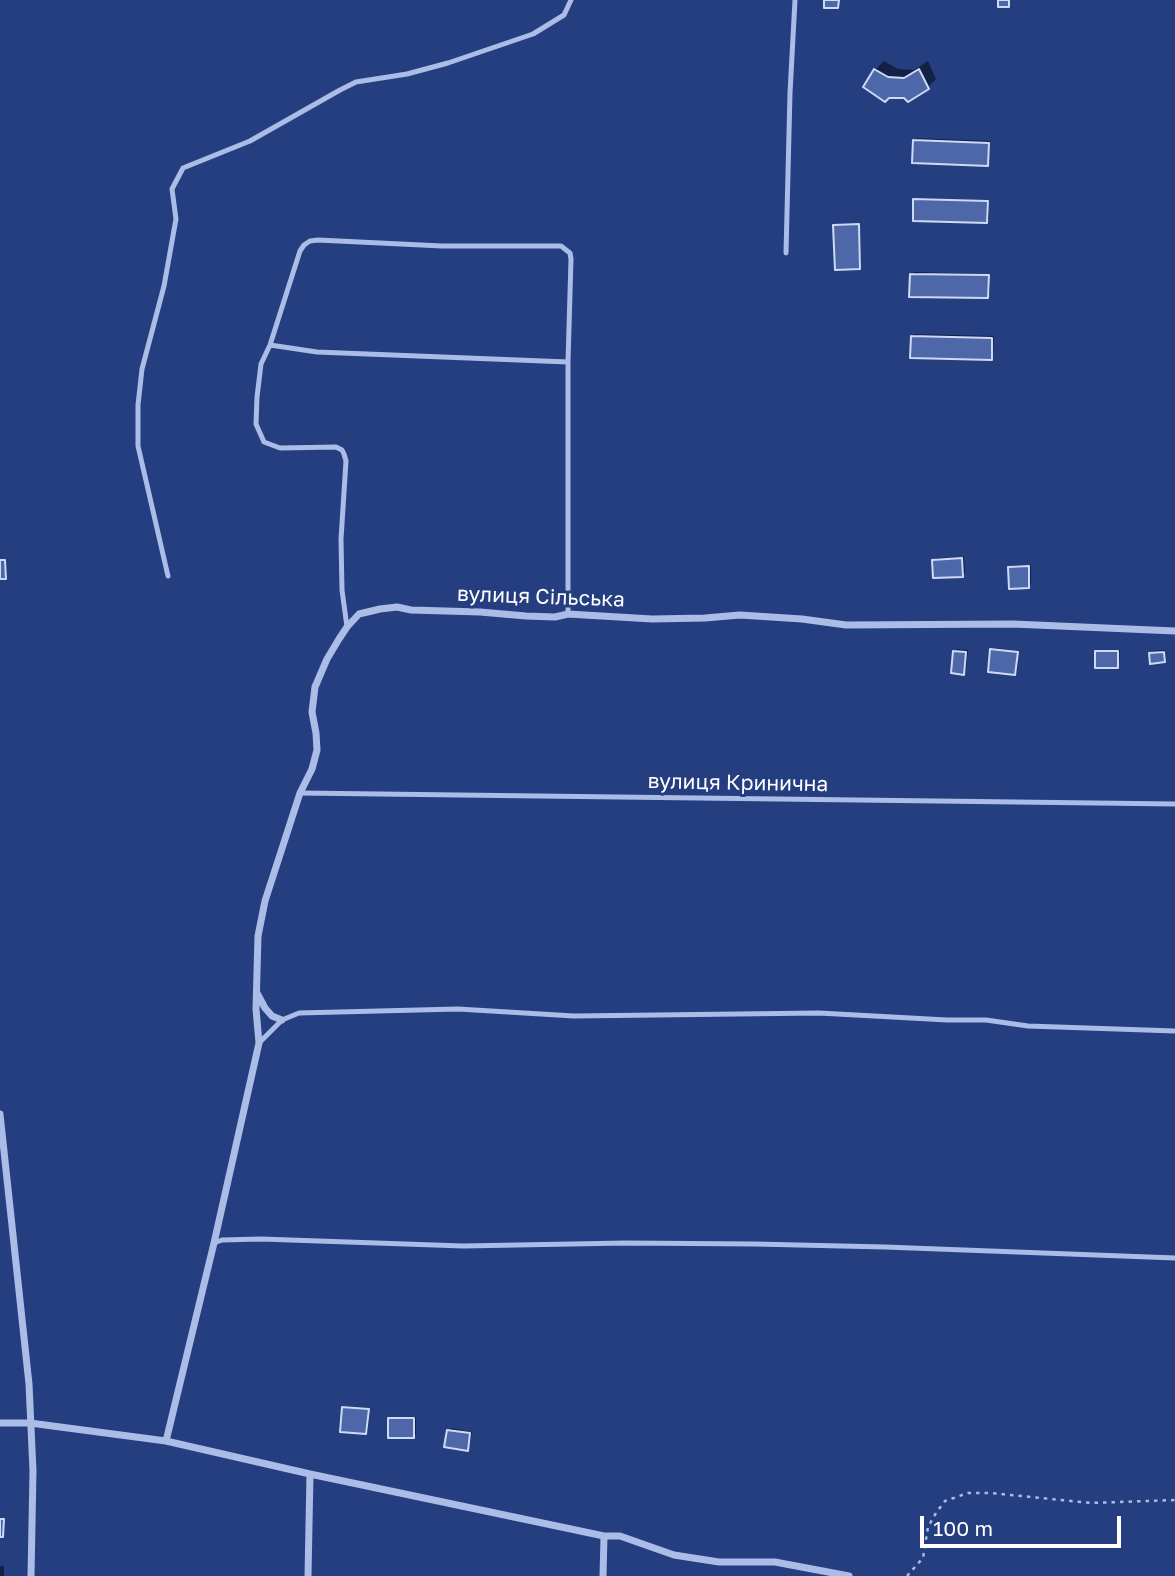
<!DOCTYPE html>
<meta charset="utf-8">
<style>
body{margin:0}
#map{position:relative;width:1175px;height:1576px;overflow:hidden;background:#253e80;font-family:"Golos Text",sans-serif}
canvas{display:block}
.scale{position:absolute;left:920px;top:1516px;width:201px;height:32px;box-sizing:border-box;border:4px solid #fff;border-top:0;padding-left:9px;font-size:21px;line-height:24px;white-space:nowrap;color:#fff;-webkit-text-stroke:5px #253e80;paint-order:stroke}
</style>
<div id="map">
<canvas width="1175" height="1576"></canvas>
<div class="scale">100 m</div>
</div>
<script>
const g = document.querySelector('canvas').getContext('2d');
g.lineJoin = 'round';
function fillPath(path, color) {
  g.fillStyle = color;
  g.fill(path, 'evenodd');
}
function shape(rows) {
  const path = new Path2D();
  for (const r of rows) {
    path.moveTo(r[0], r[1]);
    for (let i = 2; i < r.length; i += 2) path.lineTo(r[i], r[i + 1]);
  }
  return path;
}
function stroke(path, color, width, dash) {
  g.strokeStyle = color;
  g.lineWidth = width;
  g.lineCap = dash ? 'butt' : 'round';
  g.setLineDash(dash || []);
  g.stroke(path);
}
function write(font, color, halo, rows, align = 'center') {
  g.font = font + ' "Golos Text",sans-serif';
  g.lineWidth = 6;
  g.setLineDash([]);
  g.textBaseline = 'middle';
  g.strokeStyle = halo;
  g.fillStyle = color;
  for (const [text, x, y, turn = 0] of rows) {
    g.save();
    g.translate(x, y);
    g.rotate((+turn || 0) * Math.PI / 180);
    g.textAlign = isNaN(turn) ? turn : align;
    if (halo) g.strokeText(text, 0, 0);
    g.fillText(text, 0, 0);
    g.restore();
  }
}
fillPath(shape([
 [884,61,898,69,914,70,928,61,936,79,928,87,905,96,875,70],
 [917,138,990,141,989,162,987,164,915,141],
 [917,198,989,200,989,219,987,221,915,200],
 [860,223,861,265,859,267,835,226,837,224],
 [914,272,990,274,990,294,987,296,911,275],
 [914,334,994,336,993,356,991,358,912,337],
 [964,557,965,573,962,575,934,560,936,558],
 [0,559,6,559,7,575,5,577,0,578],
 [1012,565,1031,565,1031,584,1029,586,1010,568],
 [994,648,1019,651,1017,671,1015,673,992,650],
 [957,649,968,650,966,670,964,673,954,652],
 [1099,650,1120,650,1119,664,1117,666,1097,652],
 [1165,650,1166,659,1164,661,1151,654,1153,651],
 [346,1406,370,1408,368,1430,366,1432,344,1408],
 [392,1417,416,1417,416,1434,414,1436,390,1419],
 [451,1428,472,1432,469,1447,467,1449,449,1431],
 [0,1566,4,1566,4,1576,0,1576]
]), '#0007');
const building = shape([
 [824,0,839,0,838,8,824,8,824,0],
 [998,0,1009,0,1009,7,998,7,998,0],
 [874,69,888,77,904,78,919,69,929,89,908,102,904,98,889,98,885,102,863,87,874,69],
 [913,140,989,143,988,166,912,163,913,140],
 [913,199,988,201,987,223,913,221,913,199],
 [859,224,860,269,835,270,833,225,859,224],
 [910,274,989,275,988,298,909,297,910,274],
 [911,336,992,338,992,360,910,358,911,336],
 [962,558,963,577,933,578,932,560,962,558],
 [0,560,5,560,6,579,0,579,0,560],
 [1029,566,1029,588,1009,589,1008,567,1029,566],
 [990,649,1018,652,1015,675,988,672,990,649],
 [953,651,966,652,964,675,951,673,953,651],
 [1095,651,1118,651,1118,668,1095,668,1095,651],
 [1164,652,1165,662,1150,664,1149,653,1164,652],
 [342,1407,369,1409,366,1434,340,1432,342,1407],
 [388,1418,414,1418,414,1438,388,1438,388,1418],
 [447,1430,470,1433,468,1451,444,1447,447,1430],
 [0,1519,4,1519,3,1537,0,1537,0,1519]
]);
fillPath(building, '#4d67a8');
stroke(building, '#cedaf5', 2);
stroke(shape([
 [907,1576,923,1558,928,1527,936,1513,945,1501,968,1493,991,1493,1091,1503,1175,1500]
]), '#abbce6', 2.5, [3.5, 5]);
stroke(shape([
 [786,253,790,93,795,0],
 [270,345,317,352,568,362],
 [168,576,138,446,138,405,142,369,164,286,176,219,172,189,183,168,250,141,340,90,356,82,407,74,448,63,533,34,564,15,571,0],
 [347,627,342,590,341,539,346,461,344,454,342,450,336,447,280,448,264,442,256,424,257,397,261,364,270,345,300,251,304,245,310,241,318,240,442,246,561,246,570,253,571,259,568,362,568,614],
 [300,793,1175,804],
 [259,1043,282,1020,299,1013,458,1009,574,1016,819,1013,947,1020,986,1020,1028,1026,1175,1031],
 [214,1243,222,1240,261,1239,463,1246,626,1243,755,1244,885,1247,1175,1258]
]), '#abbce6', 5);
stroke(shape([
 [257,993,265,1008,272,1016,282,1020],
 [0,1114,29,1384,33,1471,31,1576],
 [0,1423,30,1423,166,1441,310,1474,604,1536,620,1536,674,1555,719,1562,775,1562,849,1576],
 [166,1441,214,1243,259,1043,256,1009,258,936,265,901,276,867,300,793,312,769,317,750,316,733,312,712,315,687,327,659,339,639,347,627,359,614,380,609,397,607,411,610,480,612,526,616,555,617,568,614,652,619,705,618,740,615,802,619,846,625,1013,624,1175,631],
 [308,1576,310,1474],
 [603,1576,604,1536]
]), '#abbce6', 7);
write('21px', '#fff', '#253e80', [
 ["вулиця Сільська",541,597,2],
 ["вулиця Кринична",738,783,1]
]);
</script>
